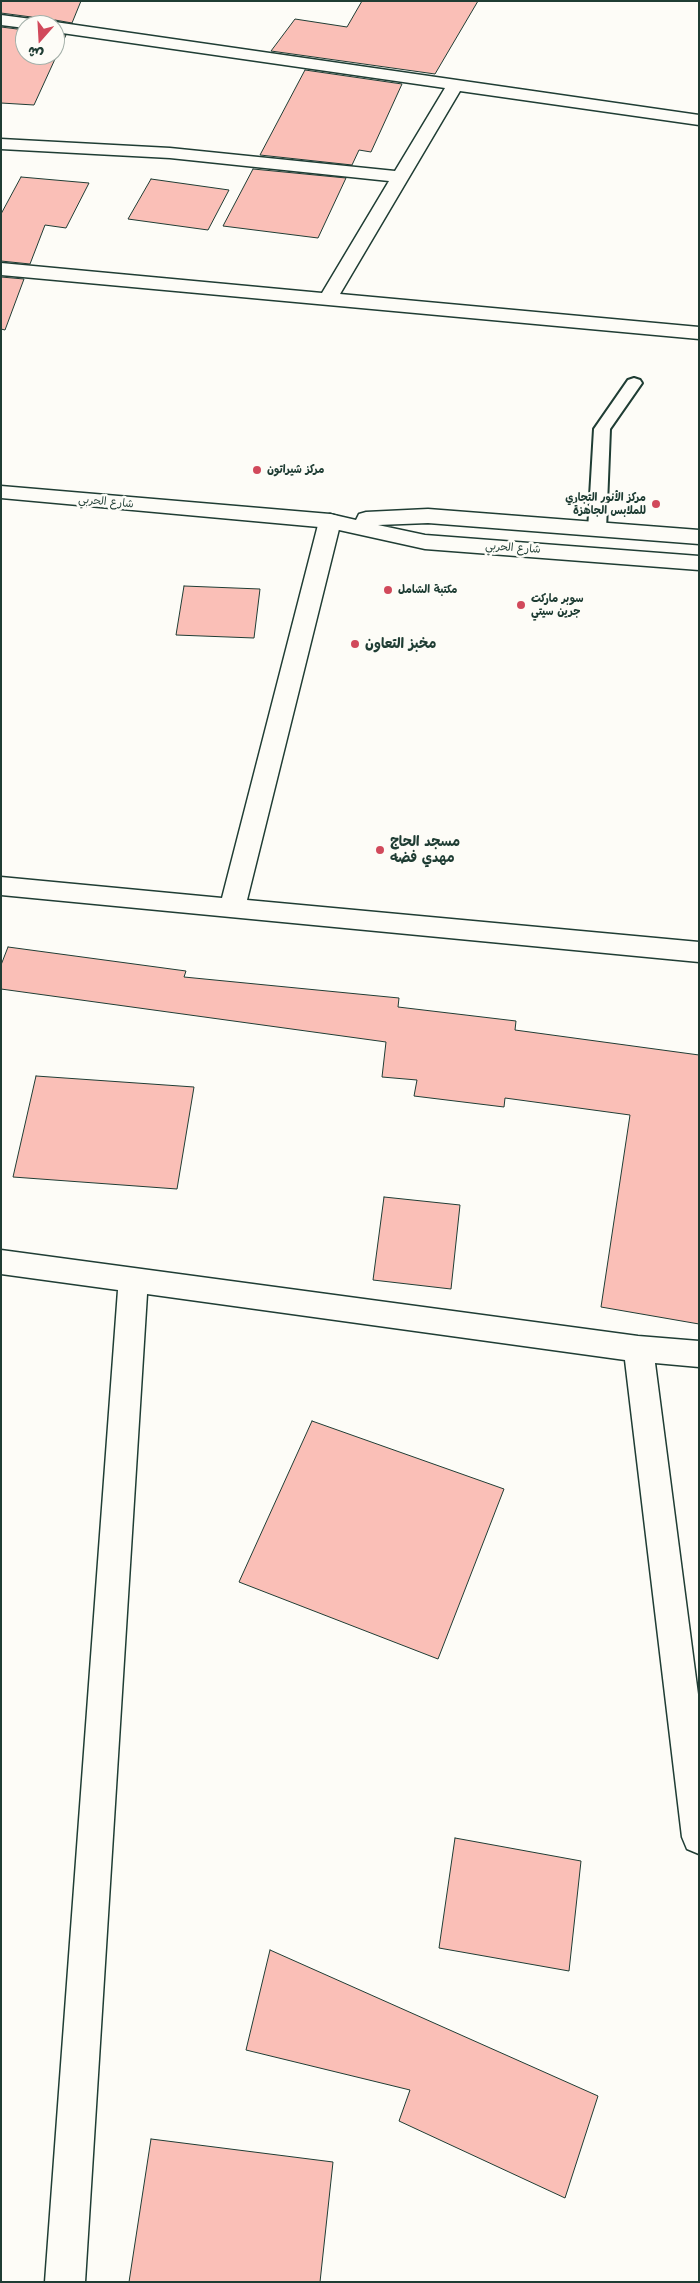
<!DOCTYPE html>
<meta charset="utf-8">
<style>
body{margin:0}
#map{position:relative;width:700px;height:2283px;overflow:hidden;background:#fdfcf7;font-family:"Playpen Sans","Playpen Sans Arabic",sans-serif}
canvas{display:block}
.frame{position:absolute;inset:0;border:2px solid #1f3d34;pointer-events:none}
.north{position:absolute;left:15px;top:15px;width:50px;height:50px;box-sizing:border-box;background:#fdfcf7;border:1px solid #a4b0a9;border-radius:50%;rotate:199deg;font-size:14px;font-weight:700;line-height:20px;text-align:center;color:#1f3d34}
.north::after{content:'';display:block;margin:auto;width:18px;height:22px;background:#d1495b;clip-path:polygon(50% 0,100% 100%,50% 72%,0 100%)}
</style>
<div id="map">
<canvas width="700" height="2283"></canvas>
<div class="frame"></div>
<div class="north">ش</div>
</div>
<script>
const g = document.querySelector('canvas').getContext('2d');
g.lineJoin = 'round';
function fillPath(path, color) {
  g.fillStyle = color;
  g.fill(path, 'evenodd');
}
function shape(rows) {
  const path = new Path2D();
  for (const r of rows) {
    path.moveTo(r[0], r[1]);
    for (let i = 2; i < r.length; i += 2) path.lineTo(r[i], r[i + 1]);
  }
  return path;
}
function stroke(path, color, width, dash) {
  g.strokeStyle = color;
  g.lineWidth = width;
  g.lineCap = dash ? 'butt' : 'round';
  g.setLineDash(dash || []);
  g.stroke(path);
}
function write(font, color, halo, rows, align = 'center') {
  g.font = font + ' "Playpen Sans","Playpen Sans Arabic",sans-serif';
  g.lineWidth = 5;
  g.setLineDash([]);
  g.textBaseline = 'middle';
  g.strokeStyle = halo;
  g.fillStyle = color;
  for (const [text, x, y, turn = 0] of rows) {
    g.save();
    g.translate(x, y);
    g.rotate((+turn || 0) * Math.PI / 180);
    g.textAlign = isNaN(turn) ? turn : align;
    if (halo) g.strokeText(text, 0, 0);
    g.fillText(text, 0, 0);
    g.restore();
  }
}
const building = shape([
 [1,1,81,1,72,23,55,20,48,23,39,18,1,13,1,1],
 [362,1,478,1,435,74,271,51,295,19,347,27,362,1],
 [1,27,25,30,25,55,55,55,55,34,66,35,34,105,1,103,1,27],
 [305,70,402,84,371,152,359,150,352,165,260,155,305,70],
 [253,169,346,178,318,238,223,226,253,169],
 [21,177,89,183,66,228,45,225,30,264,1,261,1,214,21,177],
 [151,179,229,190,208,230,128,219,151,179],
 [1,277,24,279,5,330,1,329,1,277],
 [184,586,260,589,254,638,176,635,184,586],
 [8,947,186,971,184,977,399,998,398,1007,516,1021,515,1030,699,1055,699,1324,601,1307,630,1115,505,1098,504,1107,414,1096,417,1080,382,1077,386,1042,1,989,1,965,8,947],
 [36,1076,194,1087,177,1189,13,1177,36,1076],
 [384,1197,460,1205,451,1289,373,1280,384,1197],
 [312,1421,504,1489,438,1659,239,1582,312,1421],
 [455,1838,581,1861,569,1971,439,1948,455,1838],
 [270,1950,598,2096,565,2198,399,2121,410,2090,246,2050,270,1950],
 [151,2139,333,2162,320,2282,129,2282,151,2139]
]);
fillPath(building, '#fabfb7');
stroke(building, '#1f3d34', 1);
const lane = shape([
 [634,378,640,380,642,383,610,429,606,530,603,534,597,535,591,534,588,530,594,429,628,380,634,378]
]);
const street = shape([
 [1,15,39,20,45,22,47,25,25,25,25,28,1,25,1,15],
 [55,22,699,115,699,125,460,91,340,294,699,327,699,339,1,275,1,263,322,293,389,181,170,158,1,149,1,139,170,148,395,171,445,88,55,32,55,25,48,25,55,22],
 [330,514,337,516,341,521,247,900,699,942,699,962,1,895,1,877,222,898,319,521,323,516,330,514],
 [1,1250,638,1336,699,1341,699,1367,655,1363,699,1702,699,1854,687,1849,682,1837,625,1360,147,1294,85,2282,45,2282,118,1290,1,1274,1,1250]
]);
const secondary = shape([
 [1,486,330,514,356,520,359,514,366,512,428,509,699,530,699,544,428,523,378,525,425,535,699,556,699,570,425,549,330,528,1,498,1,486]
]);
stroke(lane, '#1f3d34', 4);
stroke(street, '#1f3d34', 3);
stroke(secondary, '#1f3d34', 3);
fillPath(lane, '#fdfcf7');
fillPath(street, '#fdfcf7');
fillPath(secondary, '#fdfcf7');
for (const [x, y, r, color] of [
 [257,470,5,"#d1495b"],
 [656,504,5,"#d1495b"],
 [388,590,5,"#d1495b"],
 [521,605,5,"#d1495b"],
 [355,644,5,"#d1495b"],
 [380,850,5,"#d1495b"]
]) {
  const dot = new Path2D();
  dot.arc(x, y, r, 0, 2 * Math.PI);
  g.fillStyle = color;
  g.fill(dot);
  stroke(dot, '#fdfcf7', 2);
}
write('bold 11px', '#1f3d34', '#fdfcf7', [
 ["مركز شيراتون",267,470],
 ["مركز الأنور التجاري",646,498,"right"],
 ["للملابس الجاهزة",646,511,"right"],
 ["مكتبة الشامل",398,590],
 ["سوبر ماركت",531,599],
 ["جرين سيتي",531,612]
], 'left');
write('11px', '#1f3d34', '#fdfcf7', [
 ["شارع الحربي",106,502,5],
 ["شارع الحربي",513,548,4]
]);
write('bold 14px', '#1f3d34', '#fdfcf7', [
 ["مخبز التعاون",365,644],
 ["مسجد الحاج",390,842],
 ["مهدي فضه",390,858]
], 'left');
</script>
